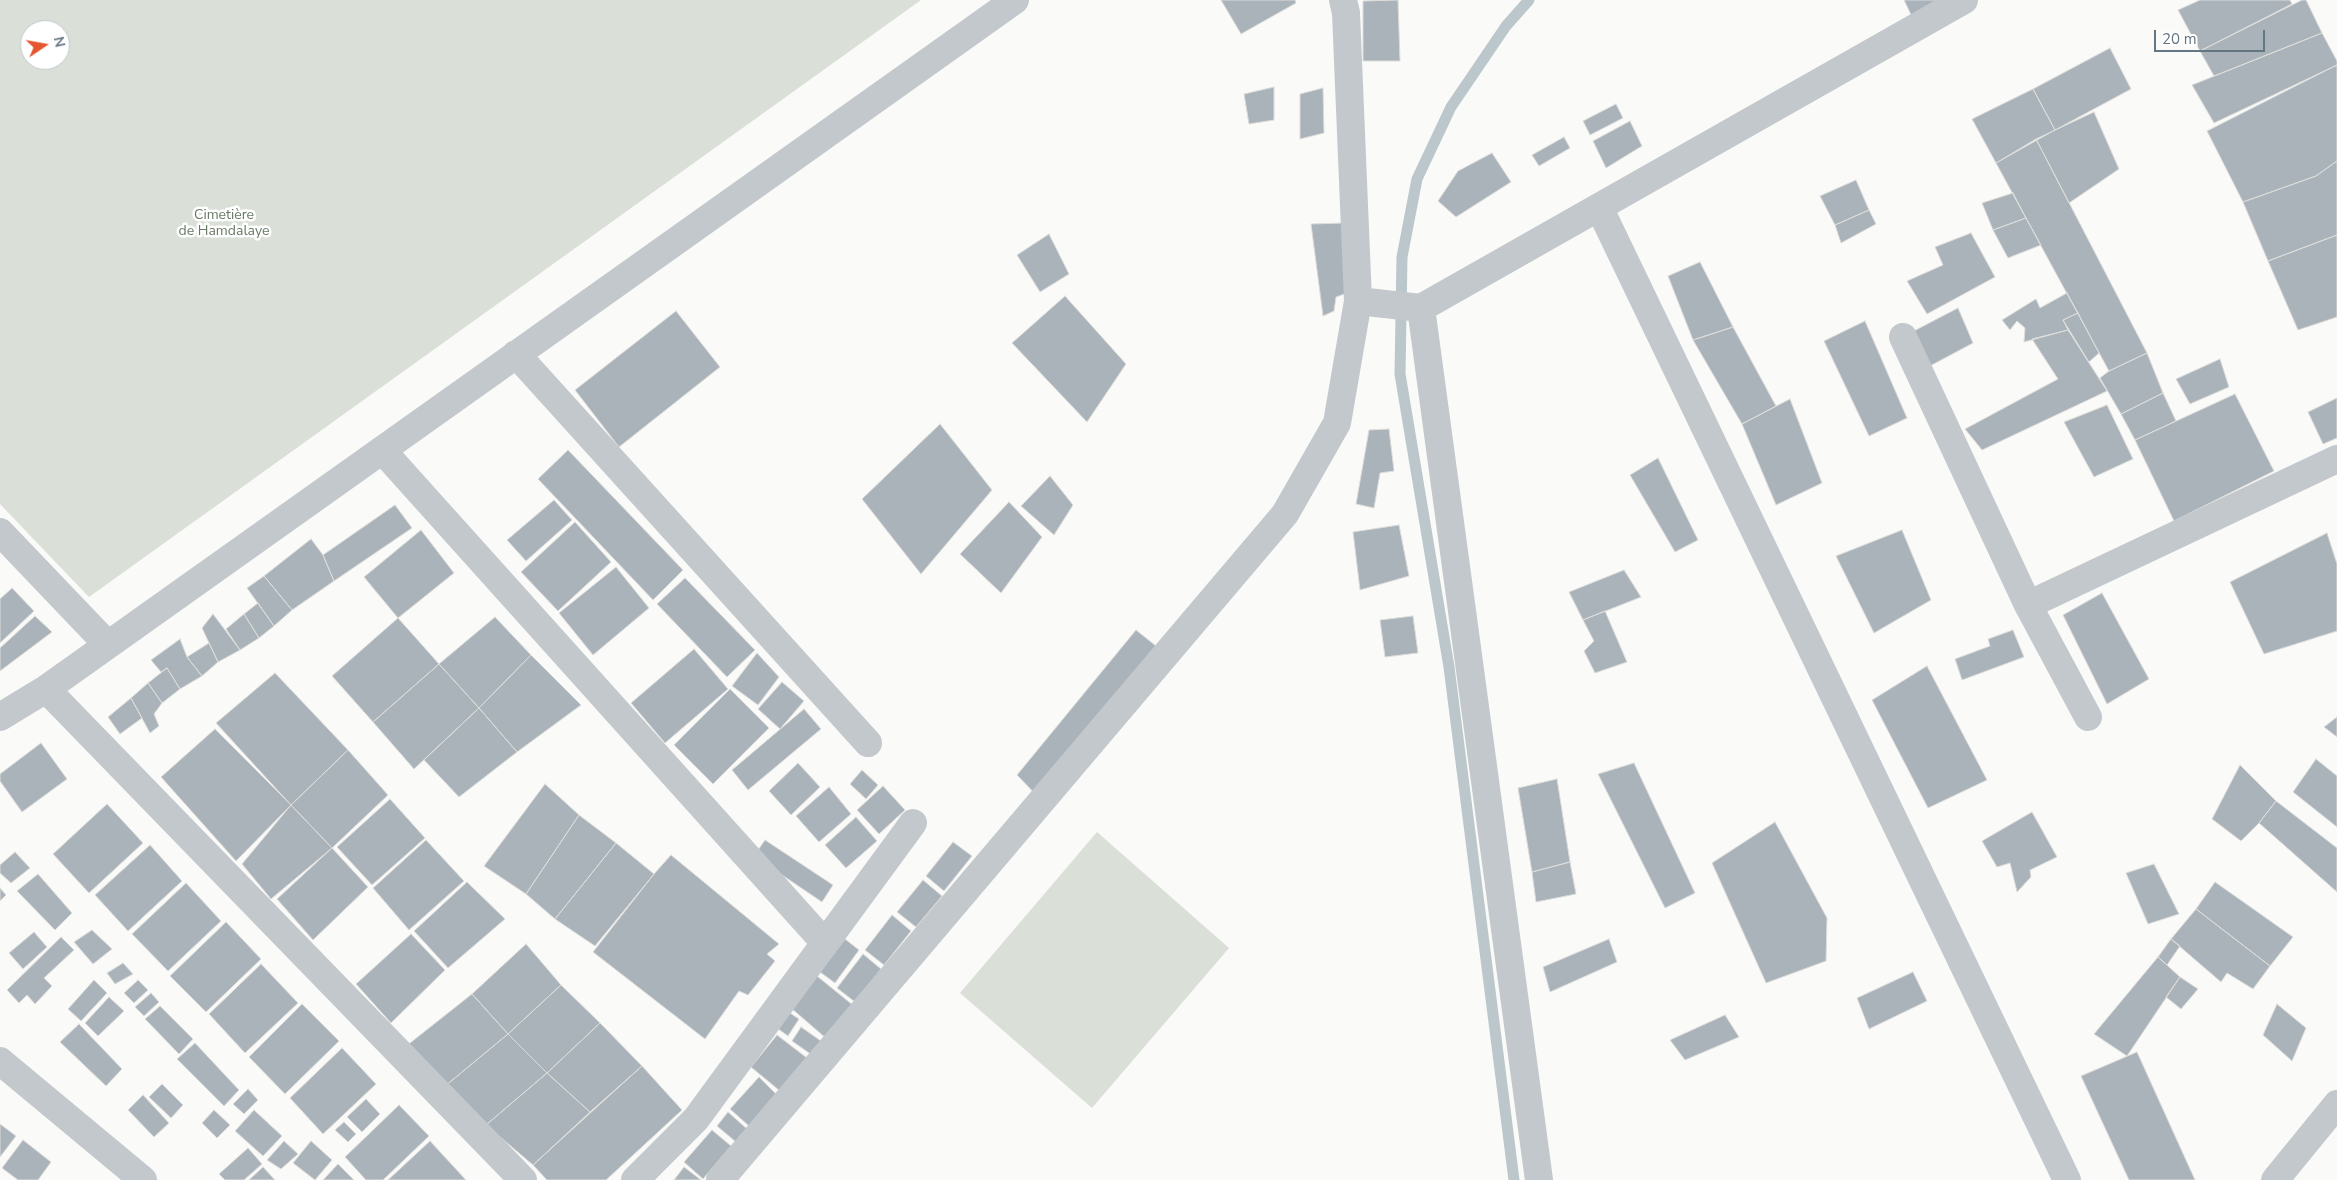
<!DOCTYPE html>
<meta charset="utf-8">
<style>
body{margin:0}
#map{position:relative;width:2337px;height:1180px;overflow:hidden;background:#fafaf8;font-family:"Nunito Sans",sans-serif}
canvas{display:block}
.north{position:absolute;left:20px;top:20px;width:50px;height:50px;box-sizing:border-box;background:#fff;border:1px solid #c1c8cd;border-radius:50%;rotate:78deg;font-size:14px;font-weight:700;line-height:20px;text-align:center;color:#657683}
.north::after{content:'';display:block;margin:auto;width:18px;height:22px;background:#e4572e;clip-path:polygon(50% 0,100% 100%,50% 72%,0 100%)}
.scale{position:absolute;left:2154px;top:30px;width:111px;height:22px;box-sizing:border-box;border:2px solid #657683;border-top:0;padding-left:6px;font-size:15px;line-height:18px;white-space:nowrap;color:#657683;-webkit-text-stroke:4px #fff;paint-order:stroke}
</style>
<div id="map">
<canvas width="2337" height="1180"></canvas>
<div class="north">N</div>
<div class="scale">20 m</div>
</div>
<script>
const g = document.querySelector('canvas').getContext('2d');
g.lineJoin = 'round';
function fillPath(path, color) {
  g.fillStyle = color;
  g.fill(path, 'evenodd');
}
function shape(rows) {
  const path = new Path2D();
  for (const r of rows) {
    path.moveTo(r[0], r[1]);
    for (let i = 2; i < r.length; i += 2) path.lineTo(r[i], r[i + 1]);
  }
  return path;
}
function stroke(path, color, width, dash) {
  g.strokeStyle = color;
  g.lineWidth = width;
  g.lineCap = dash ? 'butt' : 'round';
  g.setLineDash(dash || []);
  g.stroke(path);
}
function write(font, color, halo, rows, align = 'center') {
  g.font = font + ' "Nunito Sans",sans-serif';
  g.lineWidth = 5;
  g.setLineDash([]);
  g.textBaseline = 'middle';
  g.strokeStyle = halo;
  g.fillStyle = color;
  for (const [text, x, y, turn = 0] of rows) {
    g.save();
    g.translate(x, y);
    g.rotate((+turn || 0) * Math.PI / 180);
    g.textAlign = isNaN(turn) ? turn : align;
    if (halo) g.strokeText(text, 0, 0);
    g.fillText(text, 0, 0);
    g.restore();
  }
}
fillPath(shape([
 [0,0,921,0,89,597,0,504],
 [30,30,60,30,60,60,30,60],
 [1097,832,1229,948,1092,1108,960,993]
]), '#dadfd7');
stroke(shape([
 [1514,1180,1449,667,1400,374,1402,257,1417,179,1451,107,1506,26,1529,0]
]), '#bbc7cb', 11);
const building = shape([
 [1221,0,1295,0,1296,3,1241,34,1221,0],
 [1398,0,1400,61,1363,61,1363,1,1398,0],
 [1904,0,1963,0,1914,21,1904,0],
 [2200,0,2290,0,2292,4,2200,51,2178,10,2200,0],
 [2302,0,2306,0,2322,33,2214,76,2200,51,2302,0],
 [2322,33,2337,61,2337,65,2214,123,2192,85,2322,33],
 [2110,48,2131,89,2055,130,2033,89,2110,48],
 [2337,65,2337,161,2316,176,2243,202,2207,131,2337,65],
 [1274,87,1274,120,1249,124,1244,94,1274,87],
 [1323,88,1324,133,1300,139,1300,94,1323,88],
 [2033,89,2055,130,1996,163,1972,119,2033,89],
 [1616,104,1623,118,1590,135,1583,121,1616,104],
 [2094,112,2119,169,2069,203,2036,139,2094,112],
 [1630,121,1642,146,1606,168,1593,141,1630,121],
 [1564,137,1570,148,1539,166,1532,155,1564,137],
 [2036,139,2147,353,2109,371,1996,163,2036,139],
 [1492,153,1511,182,1456,217,1438,201,1458,171,1492,153],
 [2337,161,2337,235,2268,261,2243,202,2316,176,2337,161],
 [1856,180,1869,210,1835,225,1820,196,1856,180],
 [2013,193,2026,218,1993,230,1982,203,2013,193],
 [1869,210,1876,224,1841,243,1835,225,1869,210],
 [2026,218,2041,245,2008,258,1993,230,2026,218],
 [1344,223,1347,293,1336,297,1334,311,1323,316,1311,224,1344,223],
 [1971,233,1995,277,1927,314,1907,281,1943,265,1935,247,1971,233],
 [1049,234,1069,274,1040,292,1017,255,1049,234],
 [2337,235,2337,317,2298,330,2268,261,2337,235],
 [1700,262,1733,327,1693,340,1668,276,1700,262],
 [2067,293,2078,313,2063,320,2068,330,2024,342,2025,328,2017,321,2010,330,2002,320,2036,299,2040,308,2067,293],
 [1065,296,1126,364,1087,422,1012,343,1065,296],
 [1958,308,1973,343,1928,367,1912,332,1958,308],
 [676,311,720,367,619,447,575,390,676,311],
 [2078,313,2099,353,2089,362,2063,320,2078,313],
 [1865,321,1907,418,1869,436,1824,341,1865,321],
 [1733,327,1776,406,1742,424,1693,340,1733,327],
 [2068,330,2107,391,1982,450,1965,429,2058,379,2032,339,2068,330],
 [2147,353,2163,393,2121,414,2100,378,2109,371,2147,353],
 [2220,359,2229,387,2190,404,2176,379,2220,359],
 [2163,393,2176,421,2135,440,2121,414,2163,393],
 [2235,394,2274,471,2174,521,2135,440,2235,394],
 [2337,398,2337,438,2323,444,2308,412,2337,398],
 [1790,399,1822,483,1776,505,1742,424,1790,399],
 [2107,405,2133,459,2094,477,2064,422,2107,405],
 [940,424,992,490,921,574,862,499,940,424],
 [1389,429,1394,471,1380,473,1374,508,1356,504,1369,430,1389,429],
 [568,450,683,570,653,600,538,479,568,450],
 [1658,458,1698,540,1675,552,1630,475,1658,458],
 [1050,476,1073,505,1054,535,1021,506,1050,476],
 [554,500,572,520,526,561,507,540,554,500],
 [1009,502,1042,537,1001,593,960,554,1009,502],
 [395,505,412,528,334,581,323,555,395,505],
 [575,522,611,562,558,611,521,572,575,522],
 [1399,525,1409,576,1360,590,1353,532,1399,525],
 [421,530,454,573,398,618,364,577,421,530],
 [1902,530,1931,600,1874,633,1836,556,1902,530],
 [2327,533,2337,564,2337,631,2264,654,2230,582,2327,533],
 [311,539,323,555,334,581,292,610,264,576,311,539],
 [616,567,649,608,593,655,559,613,616,567],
 [1624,570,1641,597,1583,620,1569,592,1624,570],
 [264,576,292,610,274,626,247,588,264,576],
 [685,578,755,650,727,677,657,604,685,578],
 [12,588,34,611,0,643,0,599,12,588],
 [2102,593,2149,679,2107,704,2063,615,2102,593],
 [258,603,274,626,259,638,244,614,258,603],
 [1605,611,1627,662,1595,673,1584,651,1594,641,1583,620,1605,611],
 [213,614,240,650,218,662,202,628,213,614],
 [244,614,259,638,240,650,226,629,244,614],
 [35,616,52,632,0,671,0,648,35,616],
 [1413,616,1418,653,1385,657,1380,620,1413,616],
 [495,617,531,655,479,708,439,664,495,617],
 [398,618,439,664,373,722,332,676,398,618],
 [1136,630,1166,654,1042,801,1017,775,1136,630],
 [2013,630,2024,657,1962,680,1955,659,1990,646,1988,639,2013,630],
 [180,639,187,657,202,676,180,689,167,668,161,672,151,660,180,639],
 [209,643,218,662,202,676,187,657,209,643],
 [694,649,728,689,665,743,631,703,694,649],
 [757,653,779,677,758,705,732,686,757,653],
 [531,655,581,705,517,752,479,708,531,655],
 [439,664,479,708,414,769,373,722,439,664],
 [1927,666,1987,780,1928,808,1872,700,1927,666],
 [167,668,180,689,162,703,148,683,167,668],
 [275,673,348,750,291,805,216,723,275,673],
 [782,682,804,701,780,729,758,709,782,682],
 [148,683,162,703,154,714,159,726,150,733,131,698,148,683],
 [730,689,769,728,713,784,674,745,730,689],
 [131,698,142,718,120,734,108,717,131,698],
 [479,708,517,752,459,797,424,760,479,708],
 [804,709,821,729,748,790,732,770,804,709],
 [2337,717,2337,737,2324,727,2337,717],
 [215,729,291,805,236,861,161,777,215,729],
 [41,743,67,779,22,812,0,781,0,774,41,743],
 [348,750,388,795,332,848,291,805,348,750],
 [2316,759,2337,776,2337,827,2293,792,2316,759],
 [798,763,820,787,791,815,769,791,798,763],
 [1634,763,1695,893,1665,908,1598,774,1634,763],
 [2240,765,2276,801,2259,823,2241,841,2212,819,2240,765],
 [862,770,878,785,866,799,850,784,862,770],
 [1557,779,1570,862,1532,872,1518,788,1557,779],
 [545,784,579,815,526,894,484,866,545,784],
 [883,786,905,810,879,834,857,810,883,786],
 [829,787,851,814,819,842,796,816,829,787],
 [390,799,425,838,372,885,337,847,390,799],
 [2276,801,2337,848,2337,892,2259,823,2276,801],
 [107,804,143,843,89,893,53,854,107,804],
 [291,805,332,848,271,899,242,864,291,805],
 [2032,812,2057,857,2030,870,2031,877,2017,892,2010,863,1997,867,1982,841,2032,812],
 [579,815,616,843,555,919,526,894,579,815],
 [856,817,877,841,846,868,825,845,856,817],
 [1775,822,1827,918,1826,961,1766,983,1712,863,1775,822],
 [426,840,464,881,409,930,373,888,426,840],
 [765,840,833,885,822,902,754,856,765,840],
 [953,842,972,856,944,891,926,876,953,842],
 [616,843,654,874,595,946,555,919,616,843],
 [150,845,182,881,128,931,95,895,150,845],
 [332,848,368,887,313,940,277,899,332,848],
 [15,852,30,868,11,883,0,873,0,865,15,852],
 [671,855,779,944,767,954,775,961,748,995,739,991,705,1039,593,952,654,874,671,855],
 [1570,862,1576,894,1536,902,1532,872,1570,862],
 [2154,864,2179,914,2148,924,2126,873,2154,864],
 [38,874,72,913,55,930,17,891,38,874],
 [923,880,942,896,916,927,897,912,923,880],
 [467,882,505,919,448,968,414,931,467,882],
 [2215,882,2293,937,2270,966,2196,909,2215,882],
 [186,883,221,921,168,971,132,934,186,883],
 [0,888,6,895,0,901,0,888],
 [2196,909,2270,966,2253,989,2227,973,2221,982,2171,939,2196,909],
 [892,915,911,931,884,965,865,950,892,915],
 [226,922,261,959,206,1012,170,976,226,922],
 [92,930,112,949,93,964,74,942,92,930],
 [34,932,47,947,23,969,9,953,34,932],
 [411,934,445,970,391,1023,356,984,411,934],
 [61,937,74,950,44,978,52,986,35,1004,27,995,19,1003,7,990,61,937],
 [845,939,859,950,835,983,820,972,845,939],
 [1609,939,1617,962,1550,992,1543,967,1609,939],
 [2171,939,2180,946,2167,965,2158,957,2171,939],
 [526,944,561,985,508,1034,472,994,526,944],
 [863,954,881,969,855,1002,837,988,863,954],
 [2158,957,2180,977,2127,1056,2094,1034,2158,957],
 [123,963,133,974,115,984,107,973,123,963],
 [261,964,298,1003,245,1053,209,1014,261,964],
 [1913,972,1927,1001,1869,1029,1857,998,1913,972],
 [817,976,854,1006,827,1039,791,1008,817,976],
 [2180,977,2198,989,2181,1009,2166,997,2180,977],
 [94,980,107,993,81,1021,68,1009,94,980],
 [138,980,148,990,134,1003,124,993,138,980],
 [561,985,600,1023,547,1073,508,1034,561,985],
 [151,993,159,1002,144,1016,135,1007,151,993],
 [472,994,508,1034,444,1087,405,1047,472,994],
 [109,997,124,1011,98,1036,85,1023,109,997],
 [302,1004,339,1041,285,1094,249,1057,302,1004],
 [2277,1004,2306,1028,2292,1061,2263,1035,2277,1004],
 [160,1006,193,1039,179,1054,145,1019,160,1006],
 [787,1011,799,1019,788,1036,777,1028,787,1011],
 [1725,1015,1739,1037,1685,1060,1670,1040,1725,1015],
 [600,1023,642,1066,590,1112,547,1073,600,1023],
 [79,1024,122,1069,106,1086,60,1042,79,1024],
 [801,1027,821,1041,812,1055,792,1041,801,1027],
 [508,1034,547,1073,486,1125,444,1087,508,1034],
 [777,1035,807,1058,780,1091,751,1067,777,1035],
 [195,1043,239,1090,224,1106,177,1059,195,1043],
 [342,1048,376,1084,323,1134,290,1098,342,1048],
 [2137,1052,2195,1180,2129,1180,2081,1076,2137,1052],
 [642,1066,682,1110,606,1180,547,1180,533,1165,642,1066],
 [547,1073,590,1112,533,1165,486,1125,547,1073],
 [759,1077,777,1095,749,1126,730,1109,759,1077],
 [162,1084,183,1105,171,1118,149,1097,162,1084],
 [248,1089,258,1100,244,1114,233,1104,248,1089],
 [143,1095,169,1123,154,1137,128,1110,143,1095],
 [366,1099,380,1114,362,1132,347,1117,366,1099],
 [399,1105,429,1136,383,1180,366,1180,345,1157,399,1105],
 [214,1110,230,1125,217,1138,202,1123,214,1110],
 [254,1110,282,1136,263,1156,235,1131,254,1110],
 [728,1112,747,1129,736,1142,717,1126,728,1112],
 [344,1122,356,1134,348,1142,335,1130,344,1122],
 [0,1124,16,1136,0,1157,0,1124],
 [712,1130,731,1146,703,1179,684,1162,712,1130],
 [23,1140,51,1162,38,1180,18,1180,2,1168,23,1140],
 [284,1141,298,1154,281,1169,267,1160,284,1141],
 [311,1141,332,1160,315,1180,293,1163,311,1141],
 [430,1141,466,1180,388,1180,430,1141],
 [248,1148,262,1164,244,1180,225,1180,219,1174,248,1148],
 [338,1164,354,1180,323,1180,338,1164],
 [263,1167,275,1180,249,1180,263,1167],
 [684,1167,701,1180,674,1180,684,1167]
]);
fillPath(building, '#aab3b9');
stroke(building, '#dcdcda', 1);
stroke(shape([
 [1599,207,2067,1180],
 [1358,301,1421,308,1964,0],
 [1421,308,1539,1180],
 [1903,337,2028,605,2088,717],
 [516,354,868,743],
 [382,450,825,943],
 [0,532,108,645],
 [2028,605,2337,459],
 [46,689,523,1180],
 [0,717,46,689,1015,0],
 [0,1061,143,1180],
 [635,1180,696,1119,913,823],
 [720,1180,1285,514,1337,423,1358,301,1346,13,1343,0],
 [2275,1180,2337,1104]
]), '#c3c8cc', 28);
write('14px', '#687a64', '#fff', [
 ["Cimetière",224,216],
 ["de Hamdalaye",224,232]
]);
</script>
